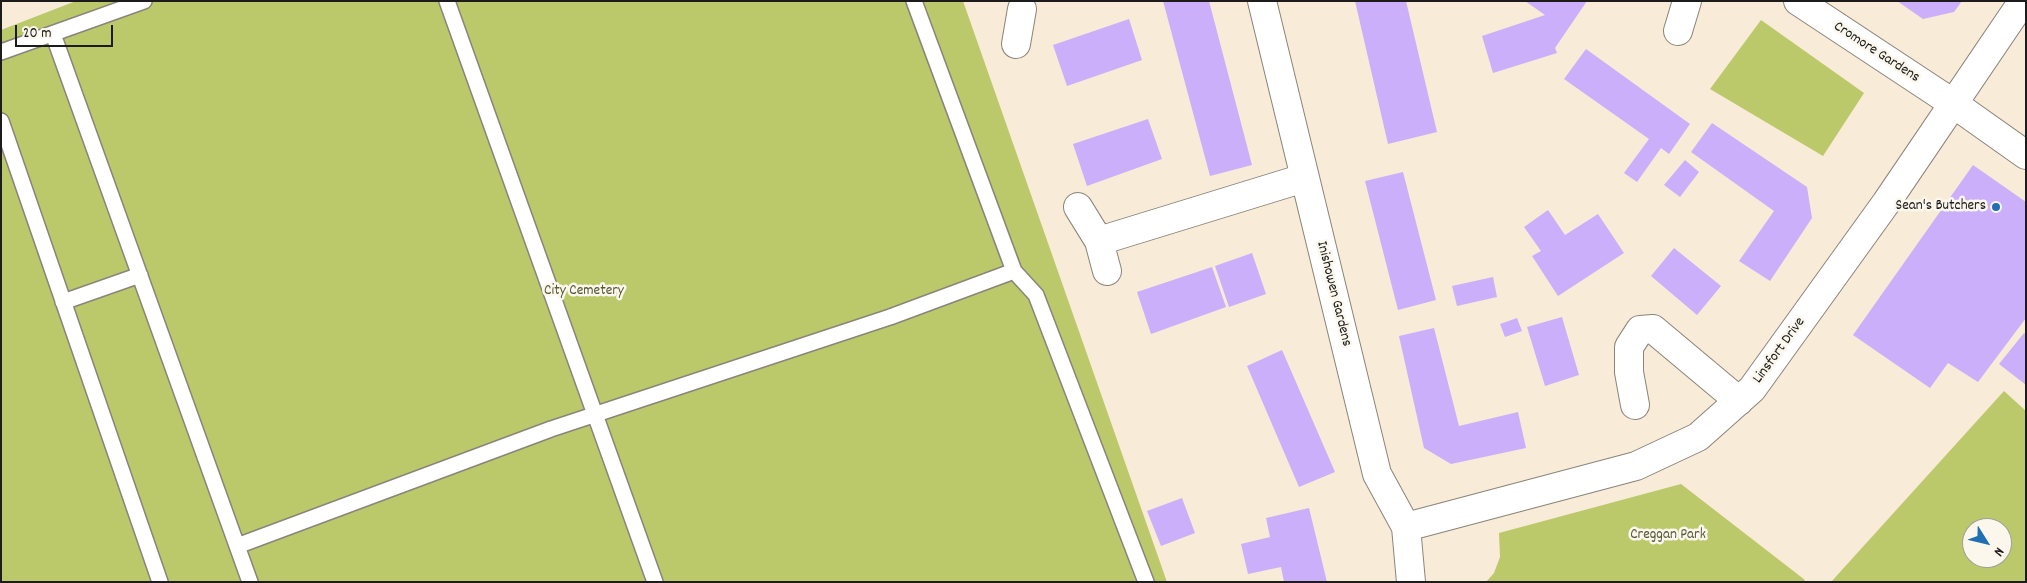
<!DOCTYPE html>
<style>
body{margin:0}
#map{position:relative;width:2027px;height:583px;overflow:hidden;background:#f8ebd8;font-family:Dekko,sans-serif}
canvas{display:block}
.frame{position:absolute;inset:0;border:2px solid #1c1c1c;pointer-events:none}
.north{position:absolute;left:1962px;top:518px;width:50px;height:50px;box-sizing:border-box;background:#fbf7ec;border:1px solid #a29f99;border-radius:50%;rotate:126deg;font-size:14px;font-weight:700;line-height:20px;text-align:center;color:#1c1c1c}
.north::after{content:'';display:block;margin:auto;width:18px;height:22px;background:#1f6fb2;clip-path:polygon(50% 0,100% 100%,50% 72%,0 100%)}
.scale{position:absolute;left:15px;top:25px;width:98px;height:22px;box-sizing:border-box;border:2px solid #1c1c1c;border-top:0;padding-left:6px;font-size:15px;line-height:18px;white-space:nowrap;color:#1c1c1c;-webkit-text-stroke:4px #fbf7ec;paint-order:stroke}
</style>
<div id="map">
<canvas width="2027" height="583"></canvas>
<div class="frame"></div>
<div class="north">N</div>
<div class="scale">20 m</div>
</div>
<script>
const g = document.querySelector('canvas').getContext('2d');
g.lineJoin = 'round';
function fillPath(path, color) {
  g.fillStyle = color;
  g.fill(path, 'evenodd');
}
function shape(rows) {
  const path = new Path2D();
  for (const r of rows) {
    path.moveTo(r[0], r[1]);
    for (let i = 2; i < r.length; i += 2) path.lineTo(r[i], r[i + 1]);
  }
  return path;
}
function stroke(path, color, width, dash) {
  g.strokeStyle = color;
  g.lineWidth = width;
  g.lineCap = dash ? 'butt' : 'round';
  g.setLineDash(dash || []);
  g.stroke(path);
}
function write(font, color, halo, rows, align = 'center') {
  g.font = font + ' Dekko,sans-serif';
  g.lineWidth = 5;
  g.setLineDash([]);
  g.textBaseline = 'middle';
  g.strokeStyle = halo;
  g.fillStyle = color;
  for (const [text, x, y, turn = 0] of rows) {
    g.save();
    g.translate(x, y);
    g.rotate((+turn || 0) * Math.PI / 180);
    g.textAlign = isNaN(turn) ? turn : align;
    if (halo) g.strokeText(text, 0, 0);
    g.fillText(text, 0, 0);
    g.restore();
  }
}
fillPath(shape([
 [76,1,963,1,1167,582,1,582,1,30],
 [1761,20,1864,93,1823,156,1710,89],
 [2004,391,2026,411,2026,582,1831,582],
 [1972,528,2002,528,2002,558,1972,558],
 [1681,484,1805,580,1803,582,1486,582,1494,573,1500,557,1499,533]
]), '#bbc96b');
fillPath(shape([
 [1163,1,1209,1,1252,165,1210,176],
 [1355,1,1406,1,1437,132,1388,144],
 [1525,1,1587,1,1555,48,1557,53,1493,73,1482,36,1545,15],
 [1897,1,1962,1,1954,12,1923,19],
 [1129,19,1142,60,1067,86,1053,45],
 [1586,49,1690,124,1669,154,1661,148,1637,182,1624,173,1649,139,1564,79],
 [1148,119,1162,159,1087,186,1073,144],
 [1712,123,1807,187,1812,218,1770,281,1739,261,1774,211,1691,152],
 [1685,160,1699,172,1680,197,1664,185],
 [1973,165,2026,202,2026,318,1978,382,1948,363,1930,388,1853,335],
 [1403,172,1436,300,1398,310,1365,181],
 [1548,210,1565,235,1598,214,1624,253,1558,296,1532,256,1541,251,1524,227],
 [1674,248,1721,286,1697,315,1651,276],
 [1252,253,1266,294,1229,307,1215,266],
 [1212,267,1226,307,1151,334,1137,292],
 [1493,277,1497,297,1457,306,1452,286],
 [1562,317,1579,375,1545,386,1527,327],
 [1517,318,1522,331,1505,337,1500,324],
 [1434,328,1459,426,1518,412,1526,448,1451,464,1424,448,1399,336],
 [2024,333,2026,334,2026,385,1999,364],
 [1282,350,1335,472,1299,487,1247,366],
 [1182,498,1195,533,1161,546,1147,511],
 [1309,508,1327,582,1284,582,1281,567,1248,574,1241,544,1270,537,1266,518]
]), '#cbaffa');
const service = shape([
 [447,1,655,582],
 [914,1,1014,271,1036,295,1146,582],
 [53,34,250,582],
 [1,52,144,1],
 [1,121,160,582],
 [63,302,140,275],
 [237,546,551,429,890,317,1014,271]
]);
const minor = shape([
 [1798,1,1954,104,2026,155],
 [1678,31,1687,1],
 [1016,44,1022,9],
 [1078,207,1099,241,1304,178],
 [1099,241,1107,271],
 [1635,405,1629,372,1629,347,1640,330,1653,329,1739,401],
 [1406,527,1636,466,1698,437,1752,389,1886,203,2023,1]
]);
const tertiary = shape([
 [1262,1,1377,474,1406,527,1411,582]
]);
stroke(service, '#8a847a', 18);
stroke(minor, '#8a847a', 30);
stroke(tertiary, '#8a847a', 30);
stroke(service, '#fff', 15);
stroke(minor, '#fff', 28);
stroke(tertiary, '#fff', 28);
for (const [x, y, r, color] of [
 [1996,207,5,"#1f6fb2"]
]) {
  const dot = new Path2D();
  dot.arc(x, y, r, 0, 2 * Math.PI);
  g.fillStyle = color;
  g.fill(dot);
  stroke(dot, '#fbf7ec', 2);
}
write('15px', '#1c1c1c', '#fbf7ec', [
 ["Cromore Gardens",1876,53,33],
 ["Inishowen Gardens",1333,294,76],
 ["Linsfort Drive",1780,351,-54]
]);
write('15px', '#1c1c1c', '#fbf7ec', [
 ["Sean's Butchers",1986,207]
], 'right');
write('15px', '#545938', '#fbf7ec', [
 ["City Cemetery",584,292],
 ["Creggan Park",1668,536]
]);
</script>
